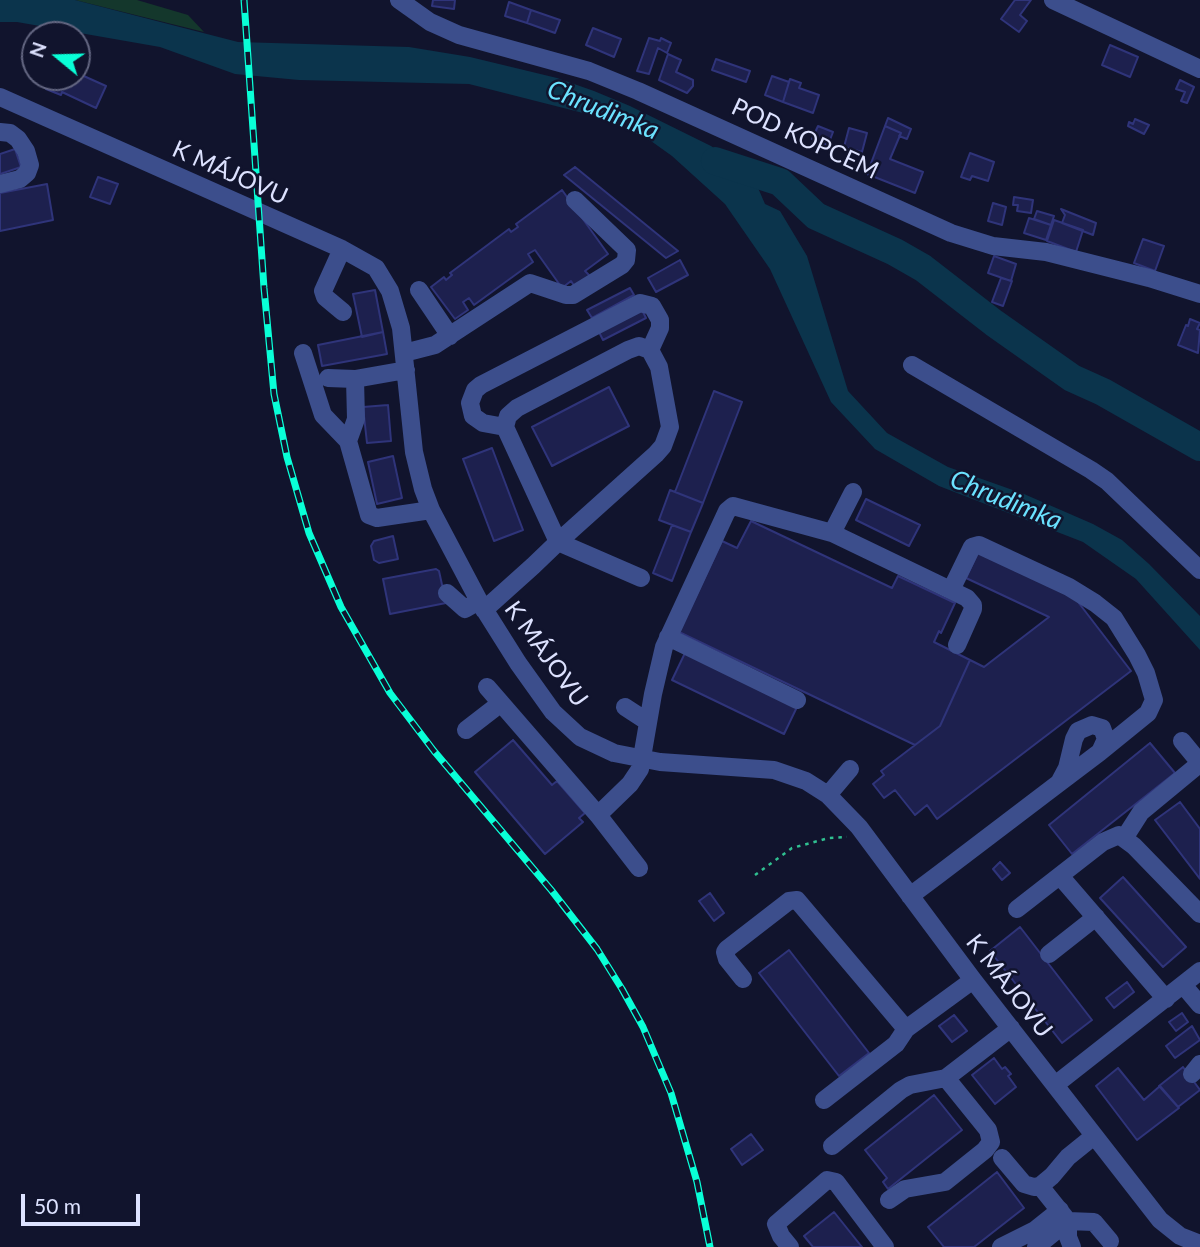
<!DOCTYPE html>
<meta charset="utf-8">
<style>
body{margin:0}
#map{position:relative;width:1200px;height:1247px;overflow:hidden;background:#11142d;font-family:Lato,sans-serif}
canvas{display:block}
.north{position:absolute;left:21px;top:21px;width:70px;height:70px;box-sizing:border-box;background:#11142d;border:2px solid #636681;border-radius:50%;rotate:289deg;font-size:19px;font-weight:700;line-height:28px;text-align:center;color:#dde2ff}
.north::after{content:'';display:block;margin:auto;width:24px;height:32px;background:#09ffd7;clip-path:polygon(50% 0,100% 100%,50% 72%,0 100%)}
.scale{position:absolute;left:21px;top:1194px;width:119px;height:32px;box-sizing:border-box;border:4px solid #dde2ff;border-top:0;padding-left:9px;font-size:21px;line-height:24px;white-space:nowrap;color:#dde2ff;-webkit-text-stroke:5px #11142d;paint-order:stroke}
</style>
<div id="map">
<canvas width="1200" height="1247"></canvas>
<div class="north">N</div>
<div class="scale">50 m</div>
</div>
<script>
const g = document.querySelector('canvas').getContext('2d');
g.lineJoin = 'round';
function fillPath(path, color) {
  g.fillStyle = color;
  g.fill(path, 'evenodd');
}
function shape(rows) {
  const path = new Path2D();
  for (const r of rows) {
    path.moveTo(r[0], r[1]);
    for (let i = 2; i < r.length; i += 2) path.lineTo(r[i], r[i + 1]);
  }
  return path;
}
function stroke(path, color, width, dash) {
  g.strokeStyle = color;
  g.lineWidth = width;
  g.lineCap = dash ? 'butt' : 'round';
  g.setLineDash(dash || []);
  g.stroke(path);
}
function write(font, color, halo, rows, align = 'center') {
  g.font = font + ' Lato,sans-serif';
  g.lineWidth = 5;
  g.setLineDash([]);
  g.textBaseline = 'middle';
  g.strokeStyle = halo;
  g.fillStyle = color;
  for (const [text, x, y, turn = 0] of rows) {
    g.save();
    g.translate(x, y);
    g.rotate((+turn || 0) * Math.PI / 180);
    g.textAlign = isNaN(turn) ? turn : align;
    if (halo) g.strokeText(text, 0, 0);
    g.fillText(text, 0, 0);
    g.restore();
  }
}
fillPath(shape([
 [75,0,137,0,188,15,204,32]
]), '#14372c');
fillPath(shape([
 [0,0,75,0,238,42,409,47,470,57,557,78,594,91,630,106,711,146,752,174,765,204,780,211,807,256,848,391,887,433,948,467,1024,494,1093,524,1122,540,1149,564,1200,616,1200,650,1136,579,1083,542,939,486,875,449,831,402,770,269,725,204,672,156,651,141,618,124,591,115,469,84,299,80,235,74,160,47,17,22,0,22]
]), '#0b344c');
stroke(shape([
 [715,161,780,182,816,216,895,252,923,268,994,323,1072,378,1103,392,1200,447]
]), '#0b344c', 28);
const building = shape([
 [433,0,455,0,454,9,432,6,433,0],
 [1015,0,1031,0,1020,15,1027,21,1019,32,1001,19,1015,0],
 [509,2,531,10,527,23,505,16,509,2],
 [531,10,560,20,555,33,527,23,531,10],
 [593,28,621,39,614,57,586,45,593,28],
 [649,38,660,41,661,38,671,43,667,53,658,48,649,74,637,71,649,38],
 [1110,45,1138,57,1130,77,1102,65,1110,45],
 [668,54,681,60,676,72,693,80,693,86,687,93,659,80,668,54],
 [716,59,750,71,746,82,712,70,716,59],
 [77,73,106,86,96,108,62,92,61,95,46,89,51,77,77,77,77,73],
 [772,76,789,82,783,102,765,95,772,76],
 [790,79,801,83,799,88,819,95,813,113,783,102,790,79],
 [1180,80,1194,87,1187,103,1181,101,1185,92,1176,89,1180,80],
 [888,118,911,129,907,139,899,136,901,133,885,126,888,118],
 [1135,119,1149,125,1144,134,1128,126,1129,122,1133,124,1135,119],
 [818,126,833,132,828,145,812,139,818,126],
 [885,126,901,133,890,159,923,172,915,193,867,174,885,126],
 [849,128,867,133,862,152,844,147,849,128],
 [15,149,21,167,0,174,0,154,15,149],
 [970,153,994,162,988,181,972,176,970,180,961,177,970,153],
 [575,167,678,251,666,258,564,175,575,167],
 [98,177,118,184,110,204,90,197,98,177],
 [47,184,53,220,0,231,0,193,47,184],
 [562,190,608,254,585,271,590,276,575,287,571,281,562,288,535,250,528,254,533,262,474,305,469,298,463,302,468,310,455,319,431,287,444,277,446,280,452,275,450,273,509,229,511,232,518,227,516,224,562,190],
 [1014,197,1033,200,1031,213,1017,211,1018,205,1013,205,1014,197],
 [993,203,1006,207,1002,225,988,221,993,203],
 [1061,209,1096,223,1093,235,1062,223,1065,215,1061,209],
 [1037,211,1054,216,1051,225,1034,219,1037,211],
 [1029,218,1051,225,1046,240,1024,233,1029,218],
 [1054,220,1083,230,1076,252,1047,241,1054,220],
 [1143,239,1164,246,1155,271,1134,263,1143,239],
 [994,256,1016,264,1011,281,988,273,994,256],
 [680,260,688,275,656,292,648,278,680,260],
 [1001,278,1012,281,1003,306,992,302,1001,278],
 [630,288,634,295,592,318,587,310,630,288],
 [375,290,383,332,362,337,353,294,375,290],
 [642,310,646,318,603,340,599,332,642,310],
 [1190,319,1200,323,1197,329,1200,330,1198,353,1178,345,1186,325,1188,326,1190,319],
 [383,332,387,354,322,366,318,345,383,332],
 [609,387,629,426,552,466,532,427,609,387],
 [714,391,742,402,703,503,675,492,714,391],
 [388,405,391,441,367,443,363,407,388,405],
 [492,448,523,530,494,541,463,459,492,448],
 [393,456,402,498,377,504,368,462,393,456],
 [670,490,703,503,691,532,659,520,670,490],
 [866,499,920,525,909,546,856,520,866,499],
 [751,521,892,588,898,576,955,603,941,633,939,631,934,642,970,660,940,726,915,745,679,632,722,541,737,548,751,521],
 [672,525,691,532,672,581,653,573,672,525],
 [393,536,398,559,379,563,374,560,371,546,374,541,393,536],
 [978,552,1075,598,1131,671,937,819,927,805,915,815,895,790,884,798,873,784,884,775,881,771,940,726,970,660,984,667,1049,617,966,578,978,552],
 [436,569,439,571,446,603,390,614,383,579,436,569],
 [685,653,797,707,784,734,672,680,685,653],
 [513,740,552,785,557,781,585,813,579,818,583,822,545,854,475,772,513,740],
 [1150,743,1175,773,1072,854,1049,825,1150,743],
 [1180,802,1200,829,1200,879,1155,820,1180,802],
 [1000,862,1010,873,1002,880,993,869,1000,862],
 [1123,877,1186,947,1163,967,1100,898,1123,877],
 [710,893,724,913,714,921,699,901,710,893],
 [1020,927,1092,1020,1062,1043,990,951,1020,927],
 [789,950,869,1053,839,1076,759,973,789,950],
 [1127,982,1134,992,1114,1008,1106,998,1127,982],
 [1182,1013,1188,1022,1176,1031,1169,1022,1182,1013],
 [954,1015,967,1031,952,1042,939,1026,954,1015],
 [1192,1026,1200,1040,1175,1058,1166,1046,1192,1026],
 [994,1058,1002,1069,1005,1067,1011,1074,1008,1076,1016,1087,995,1104,972,1075,994,1058],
 [1183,1067,1200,1090,1178,1107,1159,1086,1183,1067],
 [1118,1068,1144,1100,1160,1086,1179,1108,1137,1140,1096,1086,1118,1068],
 [934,1095,962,1130,888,1189,883,1182,887,1178,865,1150,934,1095],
 [751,1134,763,1150,742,1165,731,1149,751,1134],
 [997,1172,1024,1208,974,1247,944,1247,928,1227,997,1172],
 [834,1212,862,1247,813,1247,804,1236,834,1212]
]);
fillPath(building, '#1d204e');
stroke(building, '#2f347a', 2);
stroke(shape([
 [755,875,792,848,829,838,847,837]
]), '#30c091', 2.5, [3.5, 5]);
stroke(shape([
 [399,0,430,22,459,35,589,71,638,91,951,233,993,246,1046,252,1149,278,1200,294],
 [1053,0,1200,69],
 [0,97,342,249,376,268,390,291,401,328,414,452,423,489,431,510,479,601,518,663,553,712,580,737,614,753,660,762,774,770,806,781,828,795,859,827,973,980,1160,1220,1180,1236,1200,1244],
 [0,132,10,133,18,139,26,151,30,165,27,173,20,179,0,184],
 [342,249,323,291,325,297,343,312],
 [419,290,450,336],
 [303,353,323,415,348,441],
 [404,353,435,345,530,283,566,295,573,295,622,265,626,260,627,250,575,200],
 [912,365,1091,470,1107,481,1200,570],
 [406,370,355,379,356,419,348,441,369,515,377,518,431,510],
 [328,378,355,379],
 [505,427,483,423,473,416,470,403,475,390,481,385,640,303,652,306,660,320,660,328,650,350],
 [832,533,853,492],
 [951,590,972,547,979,545,1069,587,1095,603,1114,618,1137,655,1146,673,1154,700,1148,713,1100,752],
 [447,593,465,609,479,601],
 [484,610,533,566,558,542,656,454,663,446,670,427,659,367,650,350,639,346,628,350,517,408,508,416,505,427,558,542,641,578],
 [668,637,797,700],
 [487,687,598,815,630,784,640,769,653,694,664,647,727,511,733,506,832,533,967,598,973,605,973,609,957,645],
 [625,707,648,722],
 [466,730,501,703],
 [828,795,850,769],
 [598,815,639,868],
 [1125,837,1141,812,1198,765,1196,758,1182,741],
 [1060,876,1166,999],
 [910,896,938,875,1059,783,1100,752,1106,739,1102,728,1092,725,1078,731,1074,739,1067,768,1059,783],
 [1017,909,1103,842,1119,835,1134,846,1200,914],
 [1049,954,1096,917],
 [743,979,727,959,725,952,727,949,789,901,797,900,906,1029],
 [1184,986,1200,1005],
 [1192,1074,1200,1064],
 [1055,1085,1200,971],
 [824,1100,896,1044,906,1029,973,980],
 [1094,1136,1068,1157,1052,1176,1040,1186,1068,1221,1094,1222,1110,1241],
 [832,1146,901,1090,910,1085,946,1078,1011,1028],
 [1002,1158,1024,1184,1034,1187,1040,1186],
 [889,1200,905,1189,945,1182,985,1150,991,1142,988,1130,946,1078],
 [1068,1221,1068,1237,1072,1247],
 [790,1247,781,1236,776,1224,827,1180,836,1182,885,1247],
 [1001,1247,1035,1230,1060,1210],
 [1036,1247,1068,1221]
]), '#3c4e8c', 18);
const rail = shape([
 [244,0,264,288,274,394,287,457,309,533,341,607,390,693,434,751,552,891,597,949,622,989,643,1027,671,1093,697,1182,710,1247]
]);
stroke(rail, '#09ffd7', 7);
stroke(rail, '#11142d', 4.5, [13]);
write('24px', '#dde2ff', '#11142d', [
 ["POD KOPCEM",805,139,25],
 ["K MÁJOVU",230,173,24],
 ["K MÁJOVU",546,654,54],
 ["K MÁJOVU",1009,986,52]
]);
write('italic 26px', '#6be2ff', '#11142d', [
 ["Chrudimka",603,110,22],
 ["Chrudimka",1006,500,22]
]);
</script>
